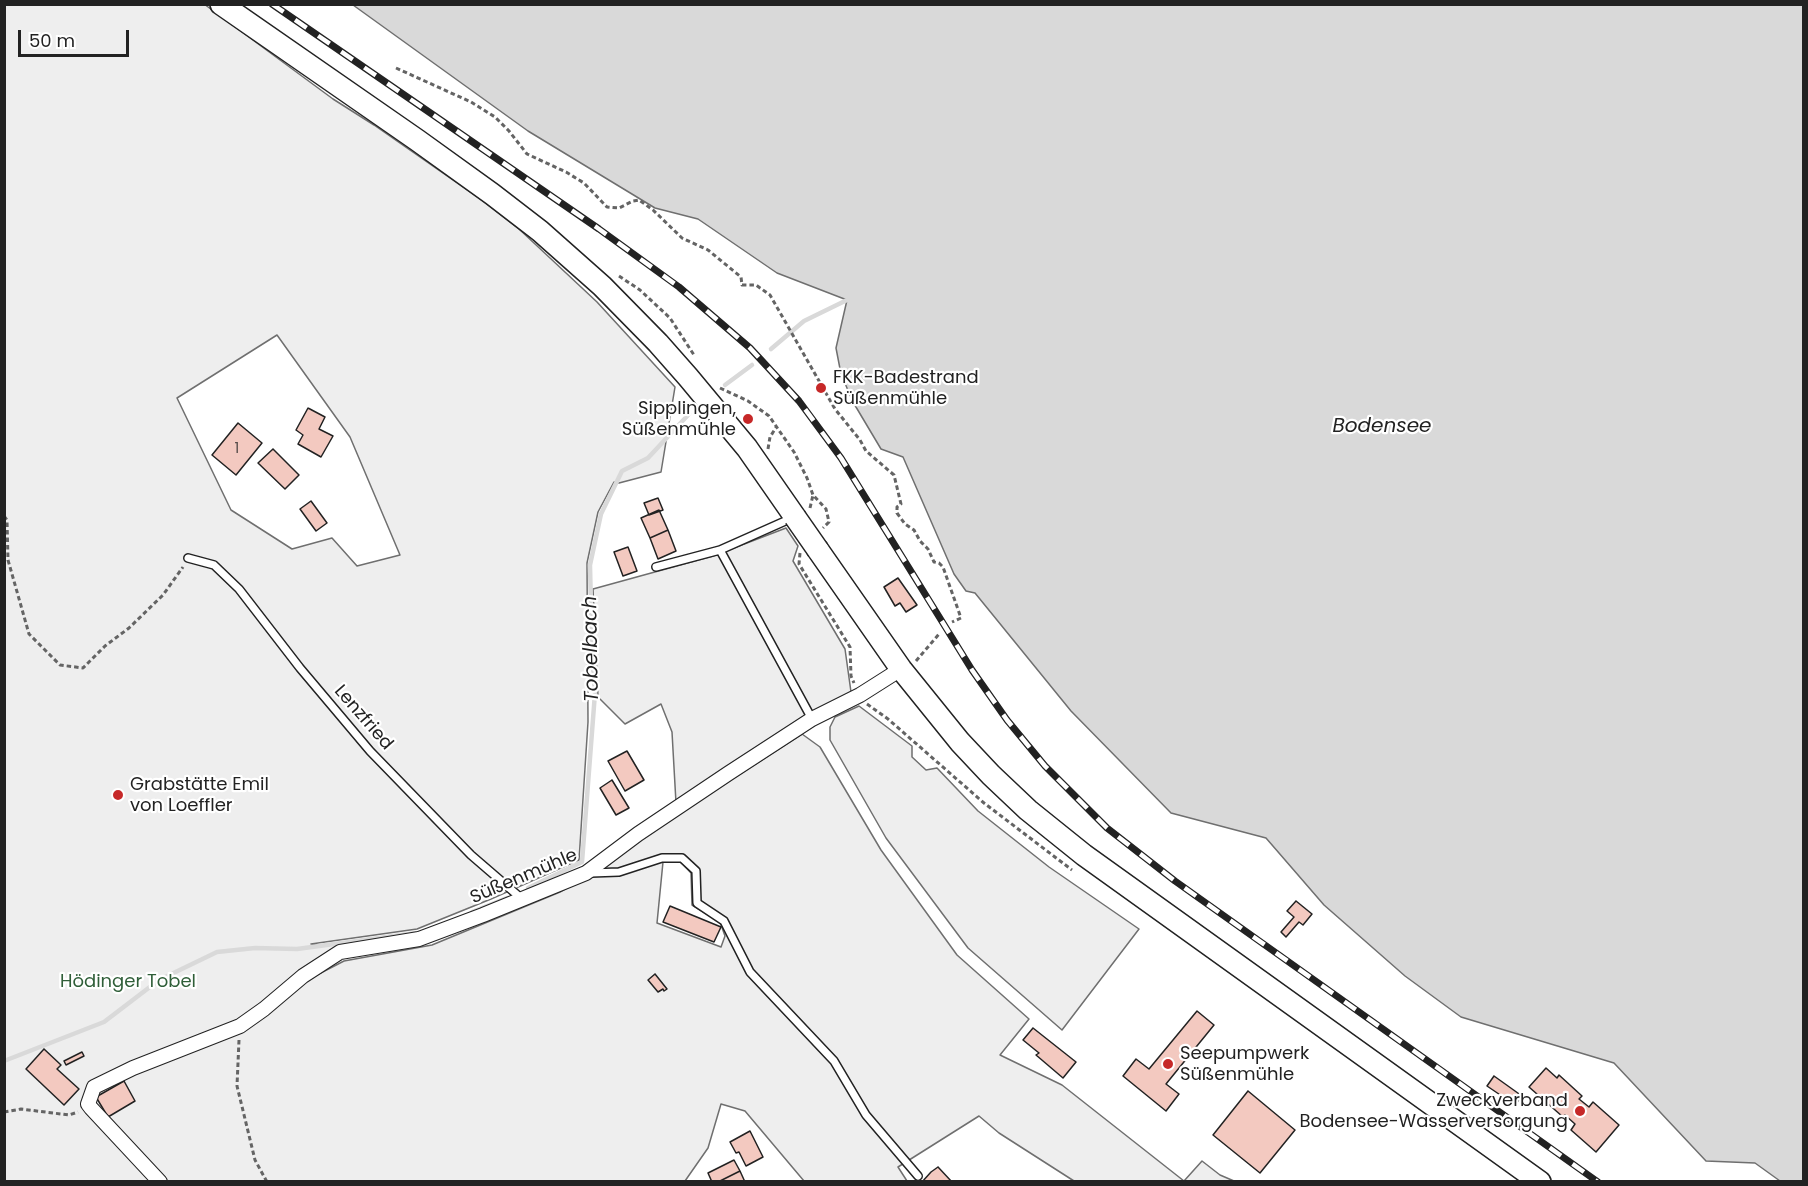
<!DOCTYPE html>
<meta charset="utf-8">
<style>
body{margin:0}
#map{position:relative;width:1808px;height:1186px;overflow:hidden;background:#fff;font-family:Poppins,sans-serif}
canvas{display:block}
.frame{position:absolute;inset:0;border:6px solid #222;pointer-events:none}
.scale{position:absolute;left:18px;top:30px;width:111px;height:27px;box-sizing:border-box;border:3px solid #222;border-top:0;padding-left:8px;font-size:18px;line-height:21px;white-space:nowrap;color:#222;-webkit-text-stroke:4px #fff;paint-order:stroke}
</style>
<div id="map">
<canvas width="1808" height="1186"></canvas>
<div class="frame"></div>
<div class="scale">50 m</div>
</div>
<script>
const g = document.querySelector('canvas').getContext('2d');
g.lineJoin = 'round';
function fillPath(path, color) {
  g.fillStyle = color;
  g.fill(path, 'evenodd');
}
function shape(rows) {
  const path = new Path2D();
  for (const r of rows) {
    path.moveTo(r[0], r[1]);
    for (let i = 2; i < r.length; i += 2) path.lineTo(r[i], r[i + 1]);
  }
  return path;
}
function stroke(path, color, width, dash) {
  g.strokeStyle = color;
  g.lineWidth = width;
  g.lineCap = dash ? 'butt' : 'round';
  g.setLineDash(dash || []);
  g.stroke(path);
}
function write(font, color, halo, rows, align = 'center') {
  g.font = font + ' Poppins,sans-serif';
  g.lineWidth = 4.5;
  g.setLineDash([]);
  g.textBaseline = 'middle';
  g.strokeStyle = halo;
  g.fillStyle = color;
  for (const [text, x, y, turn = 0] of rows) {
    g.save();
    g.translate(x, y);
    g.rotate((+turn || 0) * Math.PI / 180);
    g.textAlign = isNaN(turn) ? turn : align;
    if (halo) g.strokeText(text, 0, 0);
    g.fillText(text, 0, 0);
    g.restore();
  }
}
const green = shape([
 [204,4,333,99,374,125,483,201,519,229,597,302,675,387,661,472,619,483,614,482,598,512,587,563,588,722,579,860,491,899,417,929,311,944,321,946,355,942,355,945,309,979,344,961,432,945,560,892,604,867,659,826,802,734,820,747,881,850,957,955,1029,1019,1000,1055,1062,1085,1184,1181,1202,1161,1220,1175,1234,1181,1074,1181,999,1133,979,1116,898,1167,907,1181,804,1181,745,1111,721,1104,708,1148,685,1181,5,1181,5,5,204,4],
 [277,335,350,437,400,555,357,566,332,538,292,549,231,510,177,398,277,335],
 [663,862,681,862,691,873,692,905,720,922,725,936,721,947,657,923,663,862],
 [786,528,798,546,793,561,845,649,851,692,676,803,672,732,661,704,625,724,598,697,593,589,713,556,786,528],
 [859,706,912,746,912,757,926,770,937,768,978,811,1049,867,1139,929,1062,1030,968,948,886,838,830,740,830,727,835,717,859,706]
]);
fillPath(green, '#eee');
stroke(green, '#6f6f6f', 1.5);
const water = shape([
 [353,5,1803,5,1803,1181,1780,1181,1755,1163,1706,1161,1614,1063,1461,1017,1405,976,1324,905,1266,838,1171,813,1071,711,975,593,966,591,954,574,903,457,881,449,853,402,841,374,836,348,847,300,777,273,698,219,655,208,528,131,353,5]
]);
fillPath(water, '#d9d9d9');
stroke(water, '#6f6f6f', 1.5);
stroke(shape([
 [771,349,804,321,847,300],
 [725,385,752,365],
 [528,888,582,862,595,693,592,652,590,565,601,514,622,471,648,458,689,414],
 [472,912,507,898],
 [4,1061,104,1022,159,980,217,952,255,948,297,949,416,933]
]), '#d9d9d9', 4.5);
const building = shape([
 [308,408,325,417,319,429,333,436,321,457,298,444,303,435,296,430,308,408],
 [238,423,262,443,236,475,212,455,238,423],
 [273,449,299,475,285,489,258,463,273,449],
 [658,498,663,510,649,515,644,503,658,498],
 [311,501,327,523,316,531,300,509,311,501],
 [659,510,668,530,650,538,641,518,659,510],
 [668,530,676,551,658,559,650,538,668,530],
 [628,547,637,571,623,576,614,552,628,547],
 [898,578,917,605,906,612,900,603,895,606,884,587,898,578],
 [627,751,644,780,625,791,608,761,627,751],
 [612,780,629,808,616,815,600,788,612,780],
 [1296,901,1312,914,1303,925,1299,922,1286,937,1281,932,1294,917,1287,911,1296,901],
 [670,906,721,927,714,942,663,922,670,906],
 [655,974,667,989,664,991,663,989,658,992,648,980,655,974],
 [1197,1011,1214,1025,1166,1084,1179,1094,1166,1111,1123,1076,1136,1059,1149,1069,1197,1011],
 [1033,1028,1076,1062,1063,1078,1036,1055,1039,1053,1023,1040,1033,1028],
 [44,1049,61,1065,57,1069,79,1089,64,1105,26,1069,44,1049],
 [82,1052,84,1056,66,1065,64,1061,82,1052],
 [1546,1068,1557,1078,1559,1075,1582,1096,1579,1099,1589,1107,1593,1102,1619,1125,1596,1152,1571,1130,1575,1124,1565,1115,1563,1117,1529,1087,1546,1068],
 [1494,1076,1522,1096,1515,1105,1487,1086,1494,1076],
 [124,1081,135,1101,108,1117,96,1097,124,1081],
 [1248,1091,1295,1130,1260,1173,1213,1135,1248,1091],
 [750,1131,763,1157,746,1166,739,1152,736,1153,730,1142,750,1131],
 [734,1160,740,1171,718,1182,712,1182,708,1173,734,1160],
 [938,1167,952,1182,922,1182,931,1172,938,1167],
 [740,1171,745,1182,718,1182,740,1171]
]);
fillPath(building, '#f3c9c0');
stroke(building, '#222', 1.5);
const lane = shape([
 [720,550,792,518],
 [188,558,214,565,239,589,300,668,370,751,471,855,522,899],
 [656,567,720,550,812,719],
 [591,873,619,872,662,858,682,858,696,871,697,903,724,921,750,972,834,1061,866,1115,918,1176]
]);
const street = shape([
 [160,1182,91,1108,88,1104,94,1087,133,1068,240,1026,264,1009,303,976,340,952,419,939,483,915,586,873,638,834,729,773,812,719,860,695,901,669]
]);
const primary = shape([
 [221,4,417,140,492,194,540,231,602,286,658,343,688,377,747,448,795,517],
 [818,550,901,669,960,742,991,775,1028,810,1084,855,1540,1182]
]);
stroke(lane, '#222', 10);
stroke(street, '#222', 16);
stroke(primary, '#222', 24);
stroke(shape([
 [396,68,471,102,495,117,509,131,527,154,566,172,584,183,607,207,619,208,633,201,639,200,653,210,682,238,708,250,741,277,742,285,756,285,770,295,835,409,860,440,866,451,894,475,901,504,897,507,897,513,905,524,914,530,920,541,928,549,934,562,939,563,943,567,961,618,952,622],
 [619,276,640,290,670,318,694,355],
 [720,388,748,401,769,416,794,452,807,478,813,495,826,509,829,522,823,528],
 [768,449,770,437,777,426],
 [810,508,813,495],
 [4,516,7,520,8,560,29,634,60,665,83,668,105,646,129,628,163,595,183,567],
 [800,553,799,564,850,647,851,676,854,683],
 [916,661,939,634],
 [867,704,888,719,984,803,1072,870],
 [239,1040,237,1086,255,1160,267,1182],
 [4,1112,21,1109,69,1115,78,1112]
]), '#646464', 3, [4.5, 3]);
stroke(lane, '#fff', 7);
stroke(street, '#fff', 14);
stroke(primary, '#fff', 21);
const rail = shape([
 [272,4,599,229,679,287,750,348,799,401,841,458,972,670,1007,720,1045,766,1107,828,1175,881,1598,1182]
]);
stroke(rail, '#222', 7);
stroke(rail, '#fff', 4.5, [14]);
const primaryBridge = shape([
 [795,517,818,550]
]);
stroke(primaryBridge, '#222', 24, []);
stroke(primaryBridge, '#fff', 21);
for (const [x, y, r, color] of [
 [821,388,6,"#c62828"],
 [748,419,6,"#c62828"],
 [118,795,6,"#c62828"],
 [1168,1064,6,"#c62828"],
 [1580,1111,6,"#c62828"]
]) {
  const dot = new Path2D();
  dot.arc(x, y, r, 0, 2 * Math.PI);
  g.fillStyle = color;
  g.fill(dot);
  stroke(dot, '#fff', 2);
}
write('15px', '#564c4a', null, [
 ["1",237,449]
]);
write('18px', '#222', '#fff', [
 ["FKK-Badestrand",833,378],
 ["Süßenmühle",833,399],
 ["Sipplingen,",736,409,"right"],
 ["Süßenmühle",736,430,"right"],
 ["Grabstätte Emil",130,785],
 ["von Loeffler",130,806],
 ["Seepumpwerk",1180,1054],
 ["Süßenmühle",1180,1075],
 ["Zweckverband",1568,1101,"right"],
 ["Bodensee-Wasserversorgung",1568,1122,"right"]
], 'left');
write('18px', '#222', '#fff', [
 ["Lenzfried",363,718,49],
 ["Süßenmühle",524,877,-23]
]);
write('18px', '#2f5e38', '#fff', [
 ["Hödinger Tobel",128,982]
]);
write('italic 20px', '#222', '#fff', [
 ["Bodensee",1382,427],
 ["Tobelbach",592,649,-91]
]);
</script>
